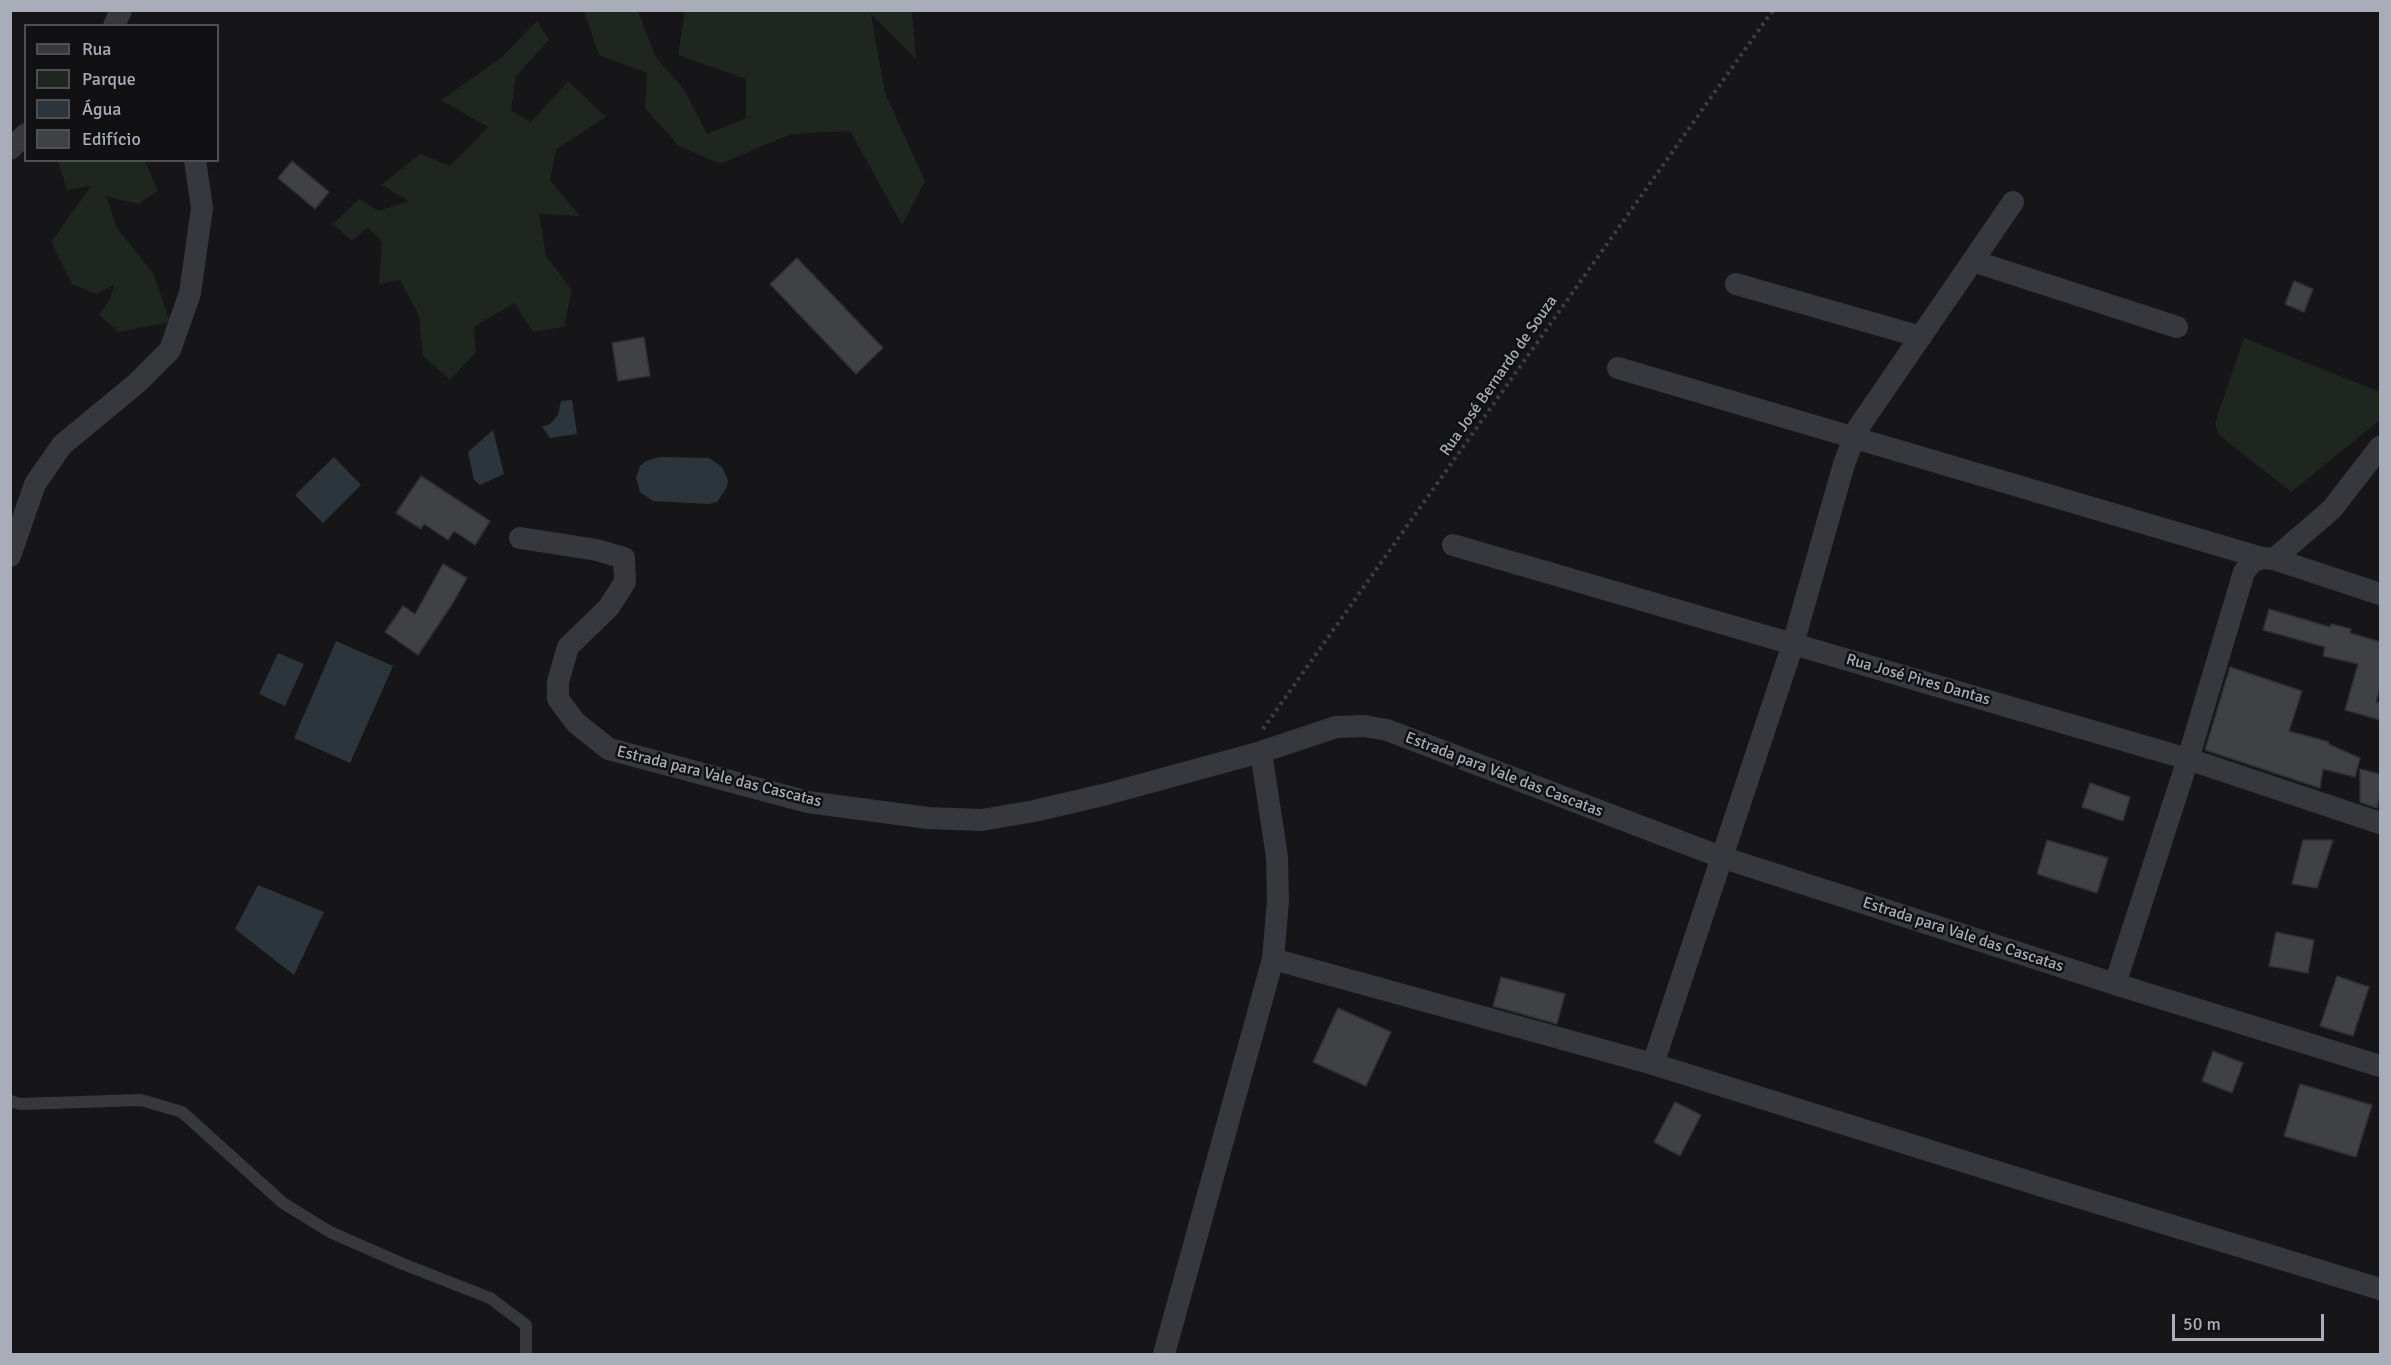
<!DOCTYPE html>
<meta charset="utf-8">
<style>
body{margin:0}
#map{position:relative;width:2391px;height:1365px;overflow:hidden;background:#161618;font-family:Signika,sans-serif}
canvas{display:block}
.frame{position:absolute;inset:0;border:12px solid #a8adb8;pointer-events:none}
.legend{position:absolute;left:24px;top:24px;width:195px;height:138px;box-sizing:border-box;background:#111113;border:2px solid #4d4f55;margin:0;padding:8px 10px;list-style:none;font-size:18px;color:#a8adb8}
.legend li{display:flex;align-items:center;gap:12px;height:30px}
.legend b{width:30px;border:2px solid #4d4f55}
.scale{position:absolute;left:2172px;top:1314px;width:152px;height:27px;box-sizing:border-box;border:3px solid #a8adb8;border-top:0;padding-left:8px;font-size:18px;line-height:21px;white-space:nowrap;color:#a8adb8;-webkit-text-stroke:4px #111113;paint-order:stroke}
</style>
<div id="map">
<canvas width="2391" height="1365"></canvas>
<div class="frame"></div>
<ul class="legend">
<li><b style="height:8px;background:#37383d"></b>Rua</li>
<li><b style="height:16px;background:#1e261f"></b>Parque</li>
<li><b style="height:16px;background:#2c353c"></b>Água</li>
<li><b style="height:16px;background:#404145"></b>Edifício</li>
</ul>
<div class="scale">50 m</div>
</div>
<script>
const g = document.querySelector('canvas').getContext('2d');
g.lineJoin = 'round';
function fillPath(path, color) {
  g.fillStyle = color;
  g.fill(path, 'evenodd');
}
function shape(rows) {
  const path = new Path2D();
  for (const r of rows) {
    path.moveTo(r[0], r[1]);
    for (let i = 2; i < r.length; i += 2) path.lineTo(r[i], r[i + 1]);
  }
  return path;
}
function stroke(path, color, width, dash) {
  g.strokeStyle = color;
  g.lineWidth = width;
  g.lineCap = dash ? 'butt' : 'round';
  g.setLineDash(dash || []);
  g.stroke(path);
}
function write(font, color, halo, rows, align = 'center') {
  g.font = font + ' Signika,sans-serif';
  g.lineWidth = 5;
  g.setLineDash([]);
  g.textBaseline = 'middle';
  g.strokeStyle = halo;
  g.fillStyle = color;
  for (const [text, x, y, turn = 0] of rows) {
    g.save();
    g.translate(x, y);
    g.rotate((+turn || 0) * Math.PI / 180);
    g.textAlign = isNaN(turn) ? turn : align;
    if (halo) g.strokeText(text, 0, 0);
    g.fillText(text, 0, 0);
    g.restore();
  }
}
fillPath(shape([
 [584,11,638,11,655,56,685,91,707,134,746,118,746,79,678,55,685,11,912,11,916,59,871,14,885,93,925,181,902,225,850,131,791,134,720,164,679,146,645,108,647,73,599,55],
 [537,21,549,40,516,76,511,110,531,122,568,81,606,117,556,149,550,180,580,216,539,214,546,256,572,290,564,327,533,332,514,303,474,327,476,352,450,380,423,356,419,315,400,280,379,284,382,242,368,227,352,241,333,224,359,199,379,211,409,201,381,185,420,154,450,166,488,127,441,100,501,58],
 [58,161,145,161,158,191,138,204,106,196,117,228,153,273,170,322,119,332,99,315,110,299,114,285,96,294,72,284,51,242,91,186,67,190],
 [2244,338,2380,392,2380,420,2291,492,2218,434,2215,423]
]), '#1e261f');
fillPath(shape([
 [572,400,577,434,550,438,542,427,550,424,558,415,561,401],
 [493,430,504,474,480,485,474,480,468,452],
 [334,457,361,485,323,523,295,495],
 [660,457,709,458,722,467,728,480,727,487,717,502,708,504,653,501,640,492,636,478,640,466,646,461],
 [336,641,393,666,350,763,294,738],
 [278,653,304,664,285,706,259,694],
 [258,885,324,912,294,975,235,929]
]), '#2c353c');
const building = shape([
 [292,161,329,192,315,209,278,178,292,161],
 [797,258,883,348,856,374,770,284,797,258],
 [2294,281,2313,289,2304,312,2285,304,2294,281],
 [644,337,650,376,618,381,612,343,644,337],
 [421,476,490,521,475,545,454,531,448,540,424,524,421,529,396,513,421,476],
 [443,564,467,578,451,606,418,655,385,632,403,606,415,614,443,564],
 [2269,609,2330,627,2331,624,2351,629,2350,633,2380,642,2380,687,2376,702,2380,703,2380,720,2345,710,2358,664,2323,656,2325,647,2263,630,2269,609],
 [2230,667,2302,691,2289,731,2329,742,2328,744,2360,758,2355,777,2323,769,2320,788,2205,750,2230,667],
 [2360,769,2380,774,2380,794,2377,808,2360,802,2360,769],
 [2090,783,2130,797,2123,821,2082,807,2090,783],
 [2047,840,2108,858,2097,893,2037,874,2047,840],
 [2303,840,2333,840,2317,888,2292,884,2303,840],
 [2276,932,2314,940,2308,973,2269,966,2276,932],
 [2337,976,2369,987,2353,1036,2320,1026,2337,976],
 [1501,977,1565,994,1557,1024,1493,1006,1501,977],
 [1338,1008,1391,1032,1366,1086,1313,1062,1338,1008],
 [2213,1051,2243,1063,2232,1093,2202,1081,2213,1051],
 [2300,1084,2372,1105,2356,1157,2284,1136,2300,1084],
 [1675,1102,1701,1115,1680,1156,1654,1142,1675,1102]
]);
fillPath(building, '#404145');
stroke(building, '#303034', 1.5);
stroke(shape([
 [1263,729,1773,10]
]), '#3d3f44', 4, [3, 4.5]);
stroke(shape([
 [10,1101,20,1104,141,1100,182,1112,283,1203,330,1232,403,1264,490,1298,526,1325,526,1354]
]), '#37383d', 12);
stroke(shape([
 [114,26,121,10],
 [10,149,26,134],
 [1973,261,2177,327],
 [1736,284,1921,337],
 [1618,368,2262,558,2274,559,2380,594],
 [520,538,597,550,624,558,625,582,609,607,568,647,558,682,558,699,576,723,609,749,808,802,928,818,982,820,1034,811,1107,794,1261,752,1336,727,1364,726,1387,730,1721,857,2115,984,2380,1066],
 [1453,545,2188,759,2380,823],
 [10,556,35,484,62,445,137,383,170,350,190,293,202,208,195,160],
 [2274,559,2332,509,2380,447],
 [1273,959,1653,1064,2055,1190,2380,1289],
 [2115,984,2188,759,2244,572,2252,562,2262,558],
 [1653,1064,1793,644,1844,464,1854,438,1858,428,2013,202],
 [1164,1354,1273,959,1278,901,1277,857,1261,752]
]), '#37383d', 22);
write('16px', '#a8adb8', '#111113', [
 ["Rua José Bernardo de Souza",1499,376,-55],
 ["Rua José Pires Dantas",1918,680,16],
 ["Estrada para Vale das Cascatas",1504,775,21],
 ["Estrada para Vale das Cascatas",719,777,14],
 ["Estrada para Vale das Cascatas",1963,935,18]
]);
</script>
